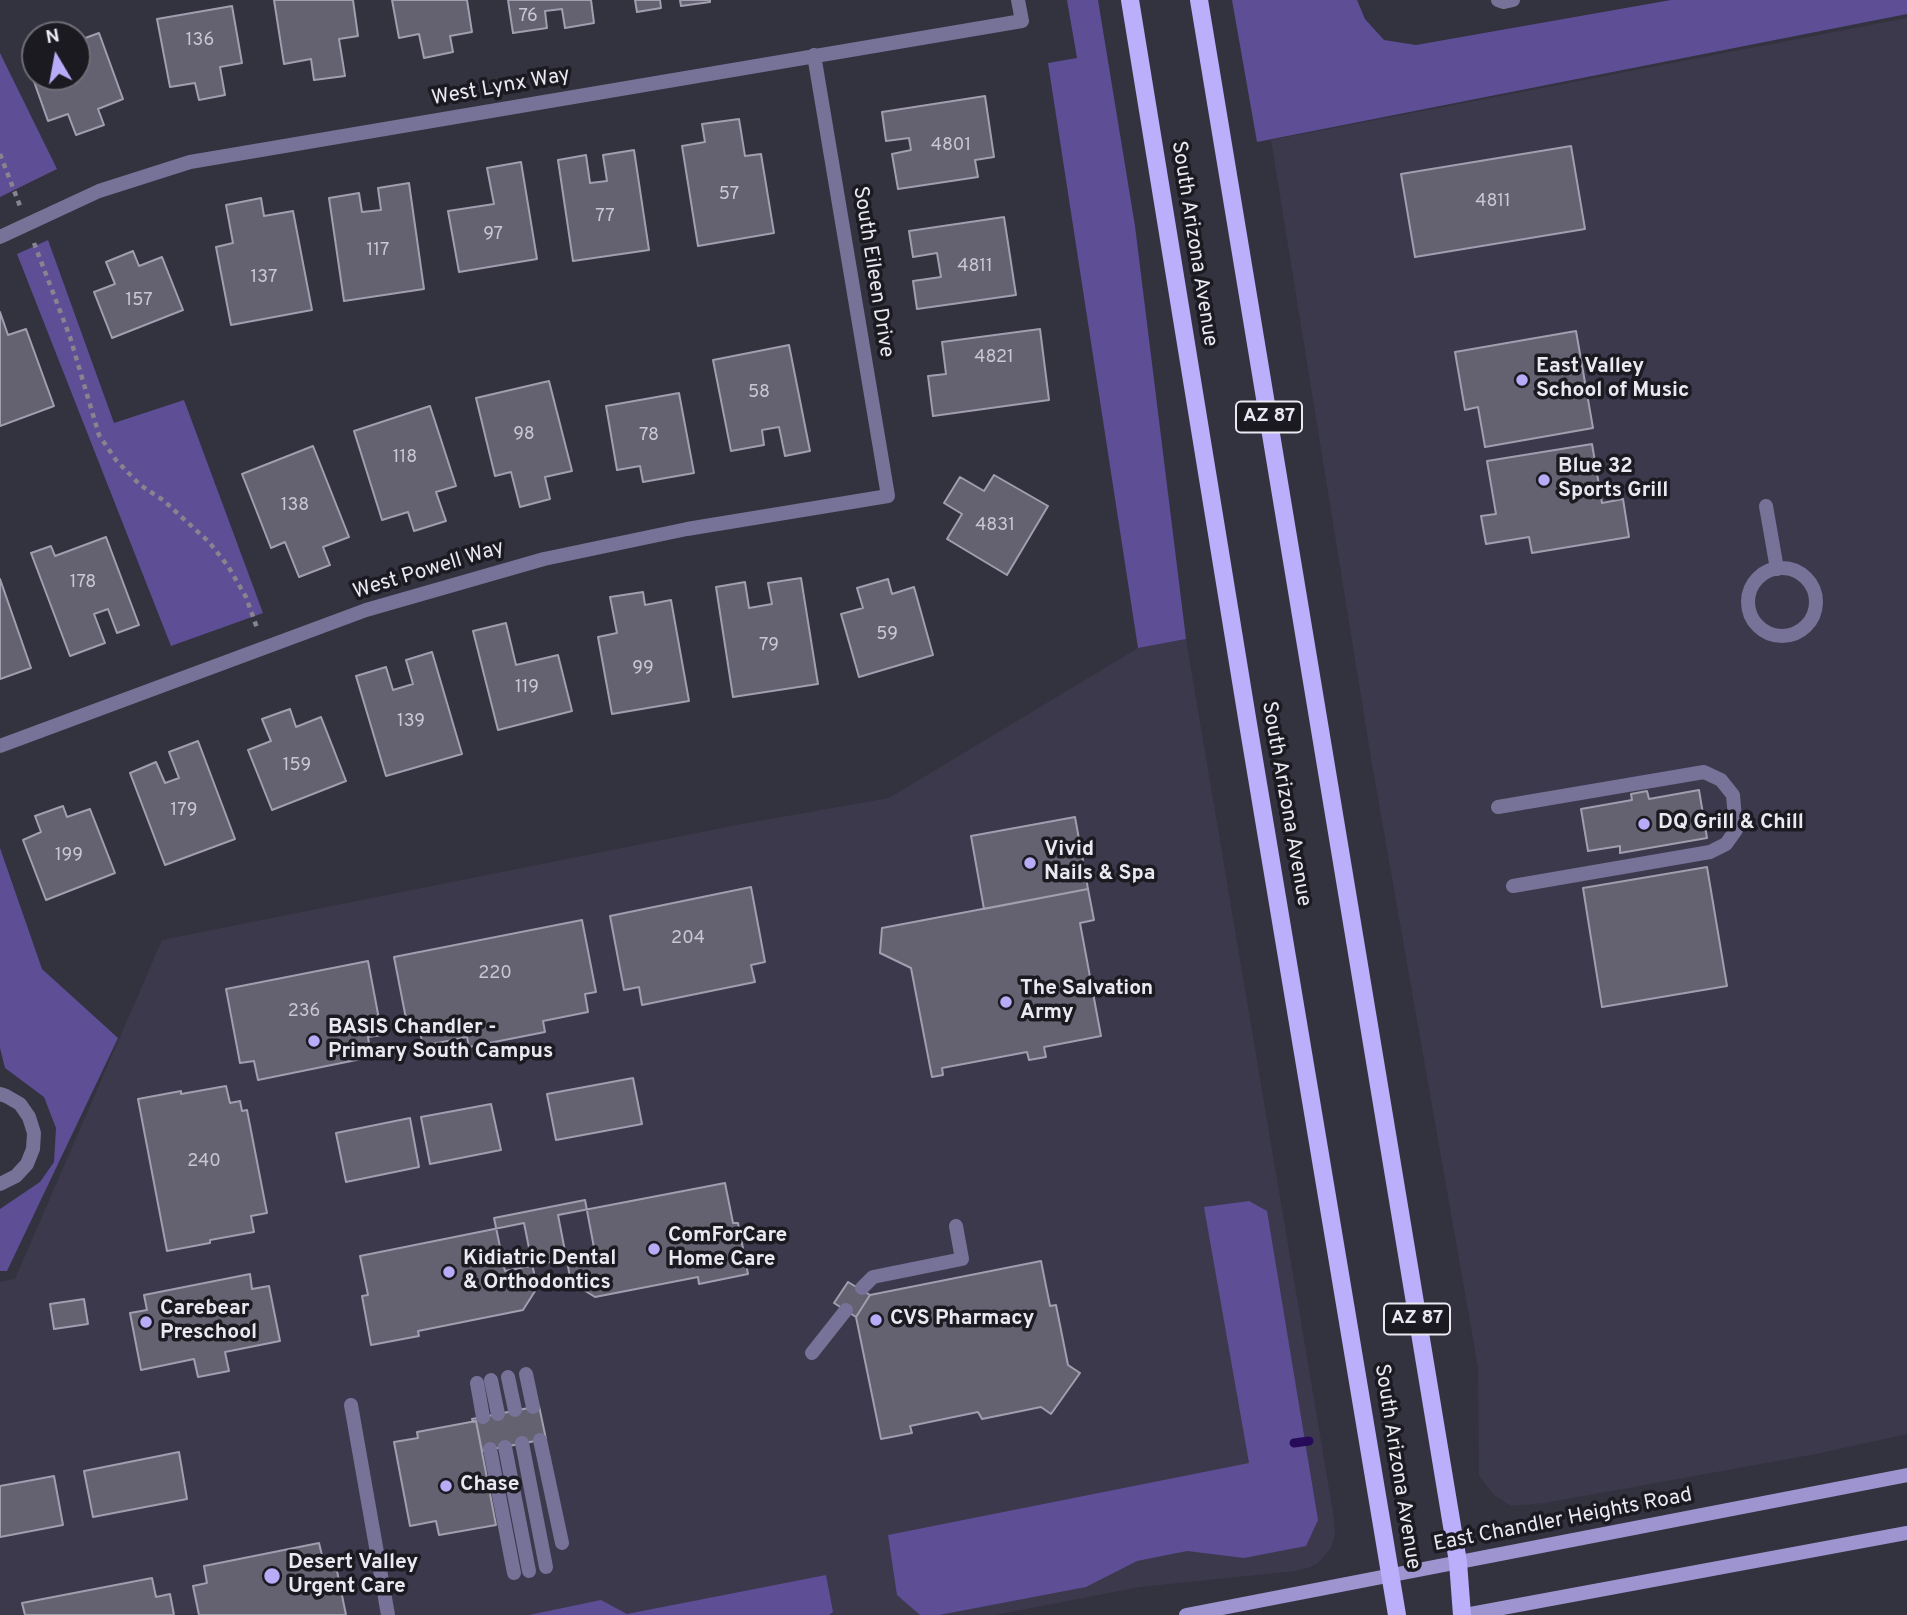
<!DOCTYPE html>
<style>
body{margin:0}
#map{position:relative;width:1907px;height:1615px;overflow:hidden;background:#33323f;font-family:Overpass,sans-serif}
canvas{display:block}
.north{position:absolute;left:21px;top:21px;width:70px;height:70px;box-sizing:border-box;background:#1b1a21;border:2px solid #6e6d75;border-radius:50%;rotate:350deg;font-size:19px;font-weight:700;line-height:28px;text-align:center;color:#eae9f2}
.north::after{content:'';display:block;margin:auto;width:24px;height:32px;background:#b8abf7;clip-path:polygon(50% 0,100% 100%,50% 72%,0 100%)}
</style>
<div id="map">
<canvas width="1907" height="1615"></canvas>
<div class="north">N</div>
</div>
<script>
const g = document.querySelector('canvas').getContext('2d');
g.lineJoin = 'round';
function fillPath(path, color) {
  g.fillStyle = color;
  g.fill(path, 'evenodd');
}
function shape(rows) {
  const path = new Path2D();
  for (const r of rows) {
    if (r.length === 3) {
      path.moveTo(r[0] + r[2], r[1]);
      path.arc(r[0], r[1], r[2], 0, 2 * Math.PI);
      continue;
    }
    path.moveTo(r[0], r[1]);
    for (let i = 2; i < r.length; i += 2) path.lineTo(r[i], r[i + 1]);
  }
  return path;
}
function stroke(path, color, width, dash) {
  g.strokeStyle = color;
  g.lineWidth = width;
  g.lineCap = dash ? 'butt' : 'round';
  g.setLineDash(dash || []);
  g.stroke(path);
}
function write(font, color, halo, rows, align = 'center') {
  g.font = font + ' Overpass,sans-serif';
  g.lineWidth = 7;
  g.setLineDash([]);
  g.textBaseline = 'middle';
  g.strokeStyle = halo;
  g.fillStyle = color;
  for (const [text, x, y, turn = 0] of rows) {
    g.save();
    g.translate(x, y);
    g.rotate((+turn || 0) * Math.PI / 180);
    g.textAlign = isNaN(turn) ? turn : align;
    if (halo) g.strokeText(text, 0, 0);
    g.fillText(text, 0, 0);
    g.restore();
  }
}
fillPath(shape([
 [1907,18,1907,1434,1816,1454,1545,1503,1511,1506,1494,1495,1479,1476,1478,1367,1372,764,1271,140],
 [1186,639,1334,1518,1335,1535,1331,1548,1318,1563,1308,1568,1295,1571,1140,1587,995,1615,0,1615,0,1282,15,1279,162,940,742,824,889,798,1138,648]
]), '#3c394d');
fillPath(shape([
 [1067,0,1098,0,1135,226,1186,639,1138,648,1048,63,1077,58],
 [1232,0,1357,0,1365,19,1384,40,1416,45,1671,0,1907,0,1907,14,1257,142],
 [0,53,57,169,0,197],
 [48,240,114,423,184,400,263,613,171,646,17,254],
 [0,848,42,969,118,1038,7,1271,0,1271,0,1209,40,1182,54,1162,56,1128,44,1097,5,1068,0,1048],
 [1249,1201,1267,1211,1318,1520,1306,1546,1244,1558,1187,1551,1137,1561,1086,1587,939,1615,920,1615,897,1595,888,1535,1249,1463,1204,1207],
 [826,1575,833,1612,829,1615,529,1615,601,1600,627,1614]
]), '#5e4e96');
stroke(shape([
 [1294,1443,1309,1441]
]), '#280a5b', 9);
const building = shape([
 [274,0,353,0,358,36,339,39,345,76,314,80,311,59,284,64,274,0],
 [392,0,467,0,472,32,450,36,453,52,424,58,419,34,399,38,392,0],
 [508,0,591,0,594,23,565,28,562,9,545,11,547,28,513,33,508,0],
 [635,0,660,0,661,8,637,12,635,0],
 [680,0,710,0,710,2,681,6,680,0],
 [232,6,242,63,220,67,225,95,199,100,195,83,170,87,157,19,232,6],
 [99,33,123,99,98,109,104,125,76,135,68,114,48,121,26,59,35,56,35,77,77,77,77,41,99,33],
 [985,96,994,157,975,160,978,177,898,189,892,154,911,150,909,138,886,141,882,112,985,96],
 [739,119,745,156,761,154,774,233,698,246,682,146,705,142,702,124,739,119],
 [1571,146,1585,229,1415,257,1401,174,1571,146],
 [634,150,649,250,573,261,558,160,586,155,590,183,607,181,603,155,634,150],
 [521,162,537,259,459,272,448,211,494,204,487,168,521,162],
 [409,183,424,289,344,301,329,198,359,193,362,212,381,210,378,188,409,183],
 [261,198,264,216,293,211,312,310,231,325,216,247,233,243,226,205,261,198],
 [1004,217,1016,295,917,309,913,281,941,277,937,253,913,257,909,231,1004,217],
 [133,251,139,266,162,257,183,310,112,338,94,292,115,284,106,262,133,251],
 [0,312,8,335,26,329,54,406,0,426,0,312],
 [1040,329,1049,400,933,416,928,376,946,374,942,342,1040,329],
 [1576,331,1593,428,1485,447,1478,407,1465,410,1455,352,1576,331],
 [789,345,810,451,785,456,779,427,762,430,764,445,731,451,713,360,789,345],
 [549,381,572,471,545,477,550,499,520,507,511,472,495,476,476,398,549,381],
 [679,393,694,473,643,482,640,466,617,470,606,406,679,393],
 [430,406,456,486,436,492,446,521,414,531,408,512,382,520,354,431,430,406],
 [1592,444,1602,503,1623,499,1629,537,1532,553,1529,537,1486,544,1481,516,1496,514,1487,461,1592,444],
 [313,446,349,537,323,547,330,565,299,577,285,542,271,548,242,474,313,446],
 [994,475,1048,506,1007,575,947,539,962,514,944,503,960,477,984,491,994,475],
 [106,537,139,625,117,633,108,609,94,614,105,643,70,656,31,553,51,546,55,556,106,537],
 [801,578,818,684,733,697,716,587,745,582,749,608,772,604,768,583,801,578],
 [0,579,31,668,0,679,0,579],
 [888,579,892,594,914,587,933,655,859,677,841,614,863,608,857,588,888,579],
 [643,592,645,605,671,600,689,701,612,714,598,637,617,633,610,597,643,592],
 [506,623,516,665,558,655,572,711,498,730,473,631,506,623],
 [432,652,462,754,386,776,356,676,386,667,393,690,413,684,406,660,432,652],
 [290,709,296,727,321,717,346,781,272,810,248,750,271,741,262,719,290,709],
 [198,741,235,839,165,865,130,773,156,762,165,783,179,778,169,752,198,741],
 [1699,790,1707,838,1620,853,1620,846,1588,851,1581,809,1632,800,1631,794,1647,791,1649,799,1699,790],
 [63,806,67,817,90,809,115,873,46,900,23,840,41,832,35,816,63,806],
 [1075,817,1088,889,984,909,971,836,1075,817],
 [1707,867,1727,986,1602,1007,1583,888,1707,867],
 [751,887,765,962,751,965,755,982,642,1005,639,987,624,990,610,916,751,887],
 [1088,889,1094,920,1080,923,1101,1036,1044,1047,1046,1057,1029,1060,1027,1052,942,1068,943,1075,932,1077,911,968,880,953,882,928,1088,889],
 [582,920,596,992,585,994,588,1012,543,1021,545,1032,469,1047,467,1037,423,1046,419,1027,408,1029,394,957,582,920],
 [368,961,382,1035,368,1037,371,1057,258,1080,254,1061,240,1063,226,989,368,961],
 [633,1078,642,1124,556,1140,547,1094,633,1078],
 [226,1086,230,1103,240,1101,242,1111,247,1110,267,1213,251,1216,254,1232,210,1240,210,1243,167,1251,138,1099,181,1091,181,1094,226,1086],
 [491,1104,501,1150,430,1164,421,1117,491,1104],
 [410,1118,419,1167,346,1182,336,1133,410,1118],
 [725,1183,733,1223,738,1223,748,1274,699,1284,698,1277,595,1297,571,1282,558,1215,725,1183],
 [585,1200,595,1253,505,1271,494,1218,585,1200],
 [524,1223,537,1288,523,1310,418,1331,419,1336,371,1345,362,1296,368,1295,360,1256,524,1223],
 [1041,1261,1050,1306,1056,1305,1068,1365,1080,1373,1051,1414,1041,1407,982,1419,978,1412,910,1426,912,1433,881,1439,856,1317,870,1295,1041,1261],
 [250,1274,252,1289,269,1286,280,1341,225,1352,229,1371,198,1377,194,1359,141,1370,130,1313,147,1310,144,1295,250,1274],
 [848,1282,870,1295,856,1317,834,1303,848,1282],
 [84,1299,88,1324,54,1329,50,1304,84,1299],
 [539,1406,546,1439,482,1451,476,1421,473,1422,472,1419,539,1406],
 [476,1421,496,1525,439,1535,436,1521,410,1526,394,1442,418,1438,417,1432,476,1421],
 [179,1452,187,1499,93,1517,84,1471,179,1452],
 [54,1476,63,1525,0,1537,0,1486,54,1476],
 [319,1543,325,1568,336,1566,346,1615,199,1615,193,1586,207,1583,204,1566,319,1543],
 [152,1578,156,1597,170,1594,174,1615,25,1615,22,1603,152,1578]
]);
fillPath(building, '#646271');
stroke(building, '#a09eaf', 2);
stroke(shape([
 [0,154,20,206],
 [34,243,70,337,99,435,116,460,140,485,163,500,209,542,228,566,246,597,257,628]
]), '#85848f', 4.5, [5, 5]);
stroke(shape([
 [1766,506,1777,569],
 [1782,602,34],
 [1498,807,1704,772,1721,780,1733,795,1736,830,1726,844,1710,852,1513,886],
 [862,1288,873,1277,962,1259,956,1226],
 [812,1353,846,1310],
 [526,1374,533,1407],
 [508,1377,515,1410],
 [491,1380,498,1414],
 [477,1383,483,1417],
 [351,1405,388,1615],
 [540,1440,562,1543],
 [522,1443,546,1567],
 [505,1447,529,1571],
 [490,1449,514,1573]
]), '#777297', 14);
stroke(shape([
 [1498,0,1504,2,1513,0],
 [0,237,99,191,190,162,1022,21,1018,0],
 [0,746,366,610,544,559,687,529,888,496,814,55],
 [0,1094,6,1096,20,1104,29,1117,34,1133,33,1149,27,1164,16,1176,0,1184]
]), '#777297', 14);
stroke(shape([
 [1186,1615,1907,1475],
 [1465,1615,1907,1533]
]), '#9d94d0', 14);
stroke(shape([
 [1130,0,1248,724,1397,1615],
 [1199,0,1458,1562,1462,1615]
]), '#bbaefb', 18);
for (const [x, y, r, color] of [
 [1522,380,7,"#b8abf7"],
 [1544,480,7,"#b8abf7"],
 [1644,824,7,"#b8abf7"],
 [1030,863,7,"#b8abf7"],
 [1006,1002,7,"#b8abf7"],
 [314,1041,7,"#b8abf7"],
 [654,1249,7,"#b8abf7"],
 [449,1272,7,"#b8abf7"],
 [876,1320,7,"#b8abf7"],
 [146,1322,7,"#b8abf7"],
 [446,1486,7,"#b8abf7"],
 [272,1576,9,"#b8abf7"]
]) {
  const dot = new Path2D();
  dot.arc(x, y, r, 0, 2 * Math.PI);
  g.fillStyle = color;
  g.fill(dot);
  stroke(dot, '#1b1a21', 2.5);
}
write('18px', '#c8c7d2', null, [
 ["76",528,17],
 ["136",200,41],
 ["4801",951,146],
 ["57",729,195],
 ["4811",1493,202],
 ["77",605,217],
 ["97",493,235],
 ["117",378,251],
 ["4811",975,267],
 ["137",264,278],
 ["157",139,301],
 ["4821",994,358],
 ["58",759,393],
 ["98",524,435],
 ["78",649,436],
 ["118",405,458],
 ["138",295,506],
 ["4831",995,526],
 ["178",83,583],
 ["59",887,635],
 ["79",769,646],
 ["99",643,669],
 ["119",527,688],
 ["139",411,722],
 ["159",297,766],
 ["179",184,811],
 ["199",69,856],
 ["204",688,939],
 ["220",495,974],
 ["236",304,1012],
 ["240",204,1162]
]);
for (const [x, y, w] of [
 [1269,417,66],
 [1417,1319,66]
]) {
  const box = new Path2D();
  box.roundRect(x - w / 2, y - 15.5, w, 31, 5);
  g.fillStyle = '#1b1a21';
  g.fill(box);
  stroke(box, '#eae9f2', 2);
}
write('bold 19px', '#eae9f2', null, [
 ["AZ 87",1269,417],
 ["AZ 87",1417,1319]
]);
write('21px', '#eae9f2', '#1b1a21', [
 ["West Lynx Way",501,88,-10],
 ["South Arizona Avenue",1193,244,81],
 ["South Eileen Drive",872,272,81],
 ["West Powell Way",429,571,-17],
 ["South Arizona Avenue",1285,804,80],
 ["South Arizona Avenue",1396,1467,81],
 ["East Chandler Heights Road",1563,1521,-11]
]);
write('bold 21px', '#eae9f2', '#1b1a21', [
 ["East Valley",1536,368],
 ["School of Music",1536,392],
 ["Blue 32",1558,468],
 ["Sports Grill",1558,492],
 ["DQ Grill & Chill",1658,824],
 ["Vivid",1044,851],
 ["Nails & Spa",1044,875],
 ["The Salvation",1020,990],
 ["Army",1020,1014],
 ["BASIS Chandler -",328,1029],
 ["Primary South Campus",328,1053],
 ["ComForCare",668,1237],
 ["Home Care",668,1261],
 ["Kidiatric Dental",463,1260],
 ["& Orthodontics",463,1284],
 ["Carebear",160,1310],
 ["Preschool",160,1334],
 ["CVS Pharmacy",890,1320],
 ["Chase",460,1486],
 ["Desert Valley",288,1564],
 ["Urgent Care",288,1588]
], 'left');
</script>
